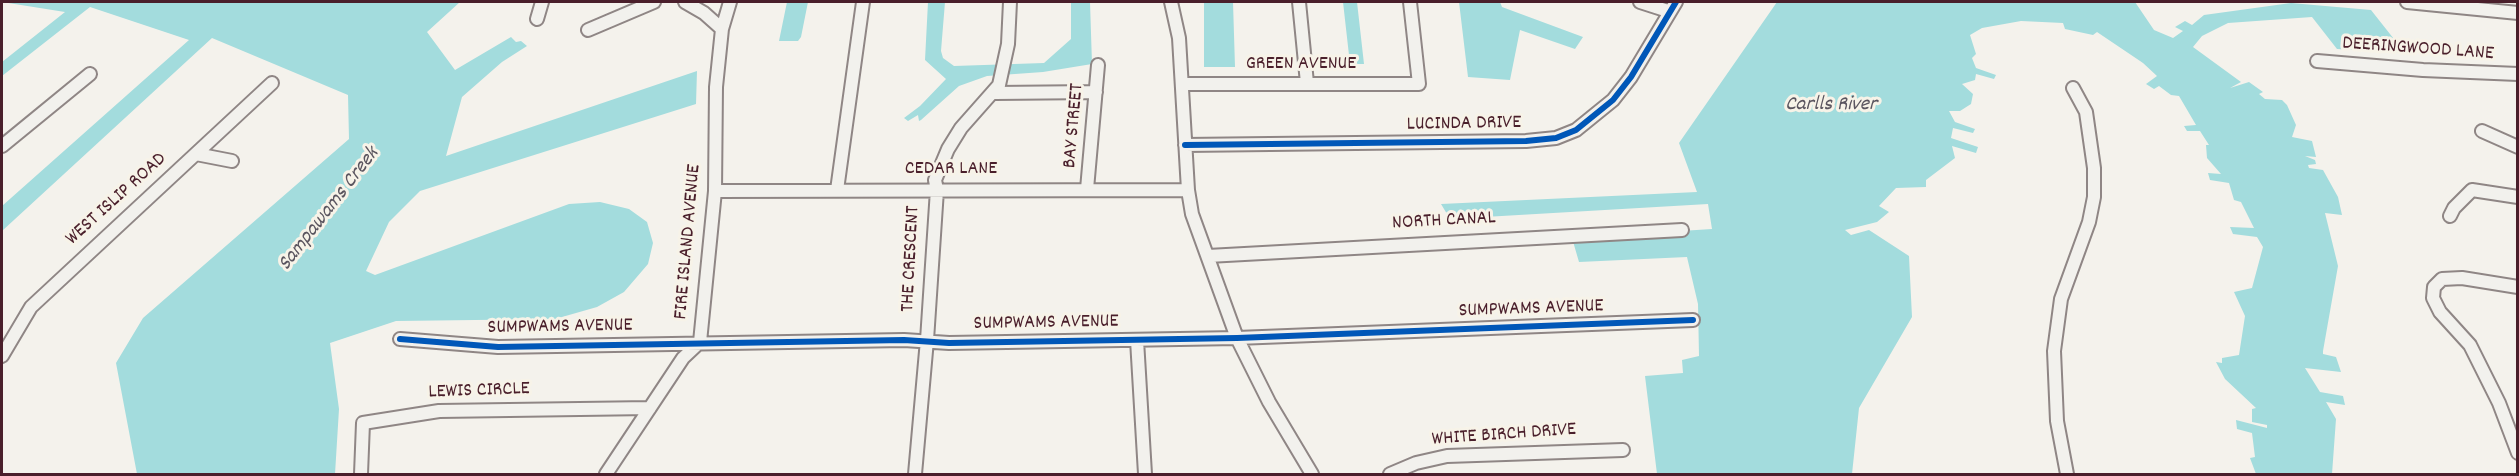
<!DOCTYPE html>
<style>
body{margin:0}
#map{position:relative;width:2519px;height:476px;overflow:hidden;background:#f4f2ec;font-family:Dekko,sans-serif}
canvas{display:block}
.frame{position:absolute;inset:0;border:3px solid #4a1f2b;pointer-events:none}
</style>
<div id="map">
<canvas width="2519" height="476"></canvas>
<div class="frame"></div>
</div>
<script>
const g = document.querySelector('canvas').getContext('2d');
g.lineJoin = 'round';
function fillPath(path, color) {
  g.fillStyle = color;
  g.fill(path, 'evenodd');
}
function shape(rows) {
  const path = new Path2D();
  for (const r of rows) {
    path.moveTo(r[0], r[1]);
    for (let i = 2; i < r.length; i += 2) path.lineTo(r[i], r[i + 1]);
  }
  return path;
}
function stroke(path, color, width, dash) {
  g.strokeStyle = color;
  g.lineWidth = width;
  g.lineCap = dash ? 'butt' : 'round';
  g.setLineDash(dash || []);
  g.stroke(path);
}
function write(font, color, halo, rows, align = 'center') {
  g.font = font + ' Dekko,sans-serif';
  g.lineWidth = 6;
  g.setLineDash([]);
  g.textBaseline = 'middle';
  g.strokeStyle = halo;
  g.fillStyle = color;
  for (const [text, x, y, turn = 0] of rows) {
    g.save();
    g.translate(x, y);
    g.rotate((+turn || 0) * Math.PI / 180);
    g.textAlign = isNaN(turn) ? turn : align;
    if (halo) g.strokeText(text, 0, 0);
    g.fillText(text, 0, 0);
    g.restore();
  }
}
fillPath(shape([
 [2,2,460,2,427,32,455,70,511,37,516,42,521,41,527,46,502,62,462,97,446,156,697,71,696,104,420,191,389,222,366,271,375,275,569,204,600,202,629,209,647,222,653,243,648,264,624,292,597,307,555,319,396,321,330,343,339,409,335,474,137,474,116,363,143,318,349,139,348,95,212,38,2,231,2,206,189,40,90,7,2,76,2,62,65,12],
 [787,2,808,2,801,37,798,41,779,41],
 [928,2,945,2,941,51,943,58,954,66,1044,63,1071,39,1071,2,1090,2,1092,64,1043,72,987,76,959,86,921,120,919,121,918,115,908,121,904,118,920,106,946,79,925,60],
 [1204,2,1233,2,1235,67,1204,67],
 [1343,2,1357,2,1364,64,1350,64],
 [1459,2,1500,2,1502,7,1583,37,1575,49,1520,30,1510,80,1468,77],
 [1777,2,2135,2,2154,30,2173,38,2183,31,2175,27,2185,21,2192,25,2204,15,2291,3,2371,10,2405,53,2337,49,2312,17,2228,23,2202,36,2193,47,2241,82,2230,88,2249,82,2263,92,2259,94,2265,99,2282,100,2287,105,2296,125,2292,137,2312,141,2316,157,2305,156,2315,160,2316,164,2308,165,2309,168,2323,170,2338,197,2342,215,2325,213,2338,266,2323,351,2323,354,2336,357,2341,372,2305,368,2320,392,2343,396,2345,405,2326,402,2336,419,2332,474,2256,474,2250,458,2255,457,2252,433,2237,429,2236,420,2267,428,2267,425,2252,422,2252,409,2256,408,2225,379,2216,362,2222,363,2222,358,2239,355,2245,316,2234,292,2252,288,2263,247,2257,237,2233,234,2230,227,2254,228,2241,202,2234,200,2229,183,2210,180,2208,173,2221,174,2207,158,2206,145,2209,145,2200,131,2187,131,2184,126,2196,125,2179,96,2171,95,2159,86,2154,89,2146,84,2157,76,2143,63,2097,32,2093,35,2065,29,2063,23,2021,21,1982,28,1970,35,1976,54,1972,58,1976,68,1996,75,1994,79,1976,74,1975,80,1962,84,1973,94,1971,104,1960,111,1949,111,1955,122,1975,129,1973,133,1953,128,1951,138,1978,147,1976,153,1952,146,1955,158,1926,180,1926,187,1896,188,1879,206,1889,212,1877,222,1845,230,1851,235,1869,230,1909,256,1912,317,1859,408,1852,474,1657,474,1645,376,1683,373,1682,360,1699,356,1698,304,1687,257,1579,262,1572,238,1712,229,1708,204,1450,219,1441,204,1697,192,1679,143]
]), '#a3dcdd');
const minor = shape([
 [1171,2,1179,38,1188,190,1192,214,1237,338,1269,402,1312,474],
 [1299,2,1307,83],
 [1640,2,1668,11],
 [2407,2,2518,13],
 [537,19,542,2],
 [722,29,730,2],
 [588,30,654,2],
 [2317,61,2423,70,2518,74],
 [1183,84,1419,84,1410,2],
 [995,93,1096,92],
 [2482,131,2518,147],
 [1185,145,1526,141,1556,138,1576,130,1613,100,1631,77,1676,2],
 [2,146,90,74],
 [196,154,232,161],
 [1087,189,1098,65],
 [837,190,863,2],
 [715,191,1188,190],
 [2450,216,2454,208,2472,190,2518,197],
 [1208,256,1682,230],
 [2518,287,2462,278,2442,279,2434,287,2433,298,2440,312,2470,345,2499,403,2518,453],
 [400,339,498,347,904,340,949,343,1237,338,1693,320],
 [1137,340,1145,474],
 [2,356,31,307,272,83],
 [361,474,363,423,439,411,650,408],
 [606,474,683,358,700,342,715,191,716,87,722,29,704,13,685,2],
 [915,474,927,340,937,190,935,180,948,149,961,128,999,85,1008,44,1010,2],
 [1390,474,1416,463,1447,456,1623,450],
 [2067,474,2057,421,2054,351,2061,299,2089,222,2094,197,2094,168,2086,112,2073,88]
]);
stroke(minor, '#8f8685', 16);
stroke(minor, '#f2f1ed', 12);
stroke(shape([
 [1185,145,1526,141,1556,138,1576,130,1613,100,1631,77,1676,2],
 [400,339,498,347,904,340,949,343,1237,338,1693,320]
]), '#0057b8', 6);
write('20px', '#4a1f2b', '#f7f3e8', [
 ["DEERINGWOOD LANE",2418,50,4],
 ["GREEN AVENUE",1301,65],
 ["LUCINDA DRIVE",1464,125,-1],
 ["BAY STREET",1075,126,-85],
 ["CEDAR LANE",951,170],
 ["WEST ISLIP ROAD",117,200,-42],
 ["NORTH CANAL",1444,222,-3],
 ["FIRE ISLAND AVENUE",689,242,-85],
 ["THE CRESCENT",912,259,-87],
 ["SUMPWAMS AVENUE",1531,310,-2],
 ["SUMPWAMS AVENUE",1046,324,-1],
 ["SUMPWAMS AVENUE",560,328,-1],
 ["LEWIS CIRCLE",479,392,-2],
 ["WHITE BIRCH DRIVE",1504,436,-4]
]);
write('italic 21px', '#5a555f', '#f7f3e8', [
 ["Carlls River",1831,106],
 ["Sampawams Creek",330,210,-52]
]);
</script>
